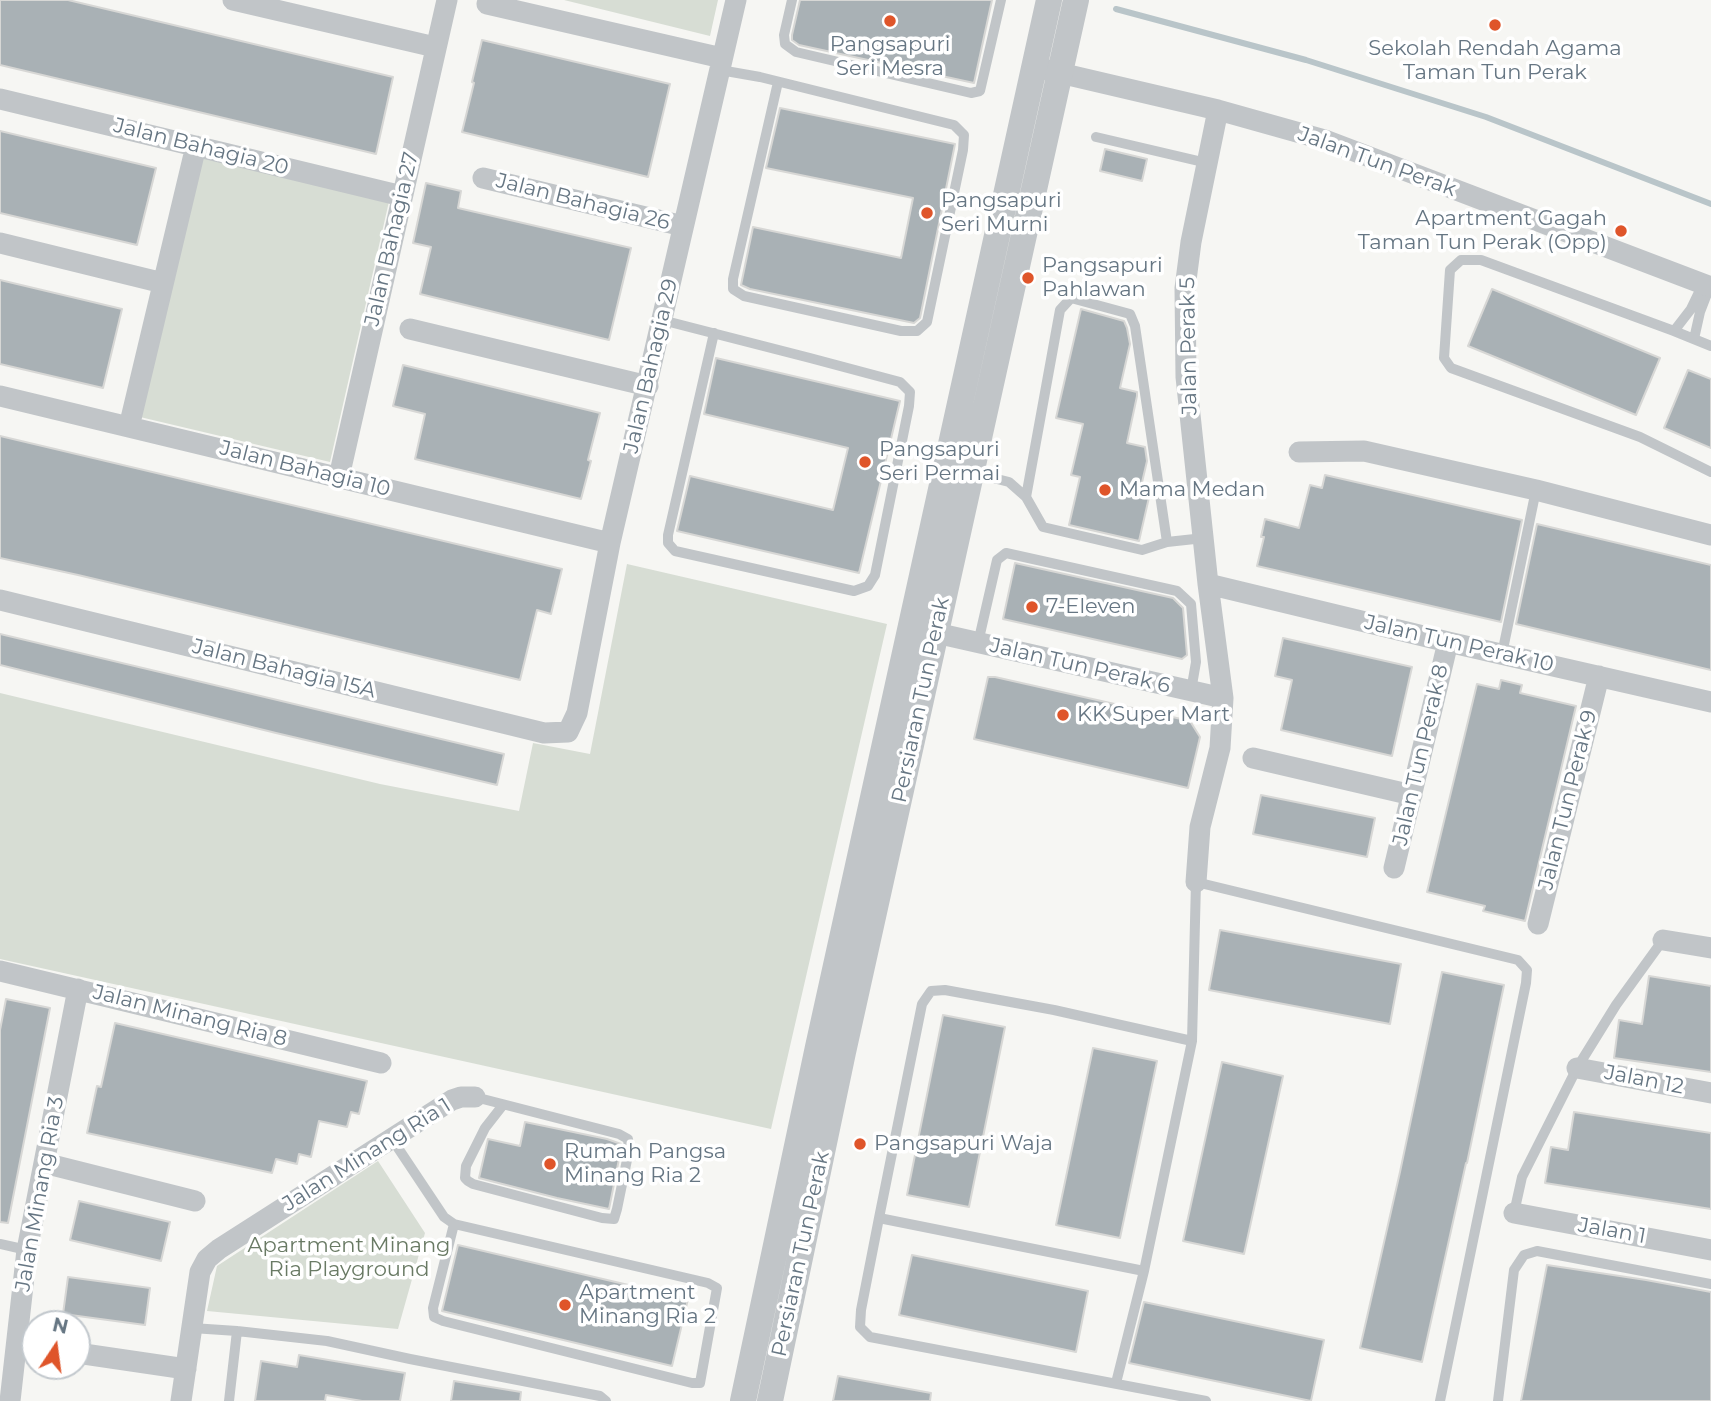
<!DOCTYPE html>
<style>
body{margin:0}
#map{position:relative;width:1711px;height:1401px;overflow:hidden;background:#f6f6f3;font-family:Montserrat,sans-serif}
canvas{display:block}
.north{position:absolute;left:21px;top:1310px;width:70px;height:70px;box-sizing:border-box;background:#fff;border:2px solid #c2c8cd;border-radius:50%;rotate:13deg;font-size:19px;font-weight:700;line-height:28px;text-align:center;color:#667683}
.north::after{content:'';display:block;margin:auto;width:24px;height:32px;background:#df552a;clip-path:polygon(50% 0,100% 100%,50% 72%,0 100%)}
</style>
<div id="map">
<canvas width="1711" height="1401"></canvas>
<div class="north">N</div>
</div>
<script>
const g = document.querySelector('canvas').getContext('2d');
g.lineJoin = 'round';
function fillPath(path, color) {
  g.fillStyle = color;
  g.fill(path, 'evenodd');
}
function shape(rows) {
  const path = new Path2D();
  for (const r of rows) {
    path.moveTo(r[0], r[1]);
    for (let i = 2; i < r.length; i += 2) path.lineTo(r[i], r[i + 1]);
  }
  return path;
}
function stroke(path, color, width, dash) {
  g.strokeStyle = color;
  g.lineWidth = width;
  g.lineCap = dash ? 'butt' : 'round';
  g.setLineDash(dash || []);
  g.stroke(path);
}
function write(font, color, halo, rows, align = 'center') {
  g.font = font + ' Montserrat,sans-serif';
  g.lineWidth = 7;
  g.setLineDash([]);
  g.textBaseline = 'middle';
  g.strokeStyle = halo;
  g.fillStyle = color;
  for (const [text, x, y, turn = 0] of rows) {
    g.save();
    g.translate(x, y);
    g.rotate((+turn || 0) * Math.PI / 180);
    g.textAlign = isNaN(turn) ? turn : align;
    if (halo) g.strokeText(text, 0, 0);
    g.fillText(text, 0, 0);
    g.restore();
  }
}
fillPath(shape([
 [564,0,718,0,710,36],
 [203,150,390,197,330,462,140,417],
 [627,564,887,624,771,1129,0,959,0,693,380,784,519,811,533,743,590,754],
 [378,1161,425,1233,398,1329,207,1311,217,1266]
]), '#d7ddd4');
stroke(shape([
 [1116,9,1306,60,1486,117,1711,204]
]), '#b9c5c9', 6);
const building = shape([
 [0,0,68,0,393,77,376,154,0,65,0,0],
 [800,0,992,0,974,83,799,45,792,40,792,35,800,0],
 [482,40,670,84,648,177,462,132,474,83,472,82,482,40],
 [780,108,955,144,920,318,914,323,750,289,741,285,753,227,901,258,913,198,766,168,780,108],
 [0,131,156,168,137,245,0,213,0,131],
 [1105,149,1147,159,1142,181,1100,171,1105,149],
 [426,183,461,191,458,208,631,248,609,340,420,294,431,247,413,243,426,183],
 [0,280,122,309,103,388,0,364,0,280],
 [1492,289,1660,358,1636,415,1468,346,1492,289],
 [1081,309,1124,321,1127,328,1130,344,1120,388,1137,392,1137,396,1127,443,1145,447,1147,461,1140,491,1150,493,1139,541,1069,525,1080,477,1071,475,1083,424,1056,418,1081,309],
 [716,358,900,401,859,573,677,531,690,476,833,510,848,448,704,414,716,358],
 [403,365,600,413,588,460,591,461,581,499,415,459,425,414,393,406,403,365],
 [1688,370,1711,379,1711,448,1664,428,1688,370],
 [0,436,562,569,551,614,537,610,520,680,78,575,0,558,0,436],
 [1325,475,1522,520,1501,622,1257,566,1264,537,1261,537,1265,519,1299,528,1310,485,1322,488,1325,475],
 [1537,524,1711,565,1711,670,1516,624,1537,524],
 [1015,563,1173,598,1183,608,1187,655,1182,659,1003,619,1015,563],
 [0,634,504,754,497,785,276,733,0,665,0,634],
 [1283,638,1412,667,1392,756,1281,730,1292,680,1275,676,1283,638],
 [988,677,995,677,1190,721,1200,737,1188,788,974,739,988,677],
 [1501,680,1522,685,1520,693,1576,706,1525,921,1483,911,1485,906,1427,892,1477,684,1499,689,1501,680],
 [1261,795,1375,818,1367,857,1253,834,1261,795],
 [1220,930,1401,964,1390,1024,1209,990,1220,930],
 [1442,972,1504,985,1467,1163,1466,1163,1422,1362,1360,1348,1400,1172,1442,972],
 [1649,976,1711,986,1711,1072,1614,1058,1619,1020,1642,1024,1649,976],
 [6,999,50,1008,8,1223,0,1222,0,1030,6,999],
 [943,1015,1005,1027,969,1207,907,1195,943,1015],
 [115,1023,367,1081,359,1114,351,1112,347,1127,319,1121,311,1157,299,1154,297,1164,276,1159,272,1173,87,1133,97,1086,101,1087,115,1023],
 [1093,1048,1157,1061,1120,1238,1056,1225,1093,1048],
 [1222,1062,1283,1076,1244,1254,1183,1241,1222,1062],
 [1574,1112,1711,1133,1711,1209,1545,1183,1551,1147,1568,1150,1574,1112],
 [525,1122,607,1139,621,1144,621,1149,609,1209,557,1198,479,1178,488,1139,520,1146,525,1122],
 [79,1201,170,1222,161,1261,70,1240,79,1201],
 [458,1245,688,1299,672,1366,442,1311,458,1245],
 [912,1255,1088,1291,1076,1352,899,1315,912,1255],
 [1547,1265,1646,1280,1711,1292,1711,1401,1521,1401,1547,1265],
 [68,1277,150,1288,145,1325,63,1314,68,1277],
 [1144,1302,1324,1340,1311,1401,1129,1363,1144,1302],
 [299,1355,405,1373,400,1401,362,1401,326,1395,325,1401,255,1401,261,1361,297,1367,299,1355],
 [838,1376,931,1393,930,1401,833,1401,838,1376],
 [454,1381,521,1392,520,1401,451,1401,454,1381]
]);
fillPath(building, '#a9b1b5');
stroke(building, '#d7d7d5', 2);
stroke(shape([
 [792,0,784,35,785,44,796,52,971,93,980,91,1001,0],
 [720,70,760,77,954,125,964,135,963,150,927,322,917,331,901,331,744,296,733,289,733,279,778,82],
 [1096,137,1207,163],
 [662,320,693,328,810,358,900,382,910,392,909,406,875,575,868,586,854,591,675,551,668,543,668,535,714,333],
 [1674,331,1691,309,1703,284],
 [1694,339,1700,312,1710,286],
 [1711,346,1674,331,1481,260,1461,260,1450,270,1444,358,1451,368,1640,437,1711,472],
 [973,473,1009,482,1026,497,1043,527,1142,550,1167,542,1204,538],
 [1026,497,1060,310,1071,298,1130,314,1135,326,1167,542],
 [978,643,997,560,1006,553,1177,591,1191,604,1196,662,1191,691],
 [1502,654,1536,490],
 [1192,1041,1054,1010,945,990,931,991,922,1004,879,1218,861,1310,860,1327,870,1337,1206,1401],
 [475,1097,619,1134,628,1139,629,1150,617,1209,614,1219,602,1218,473,1184,468,1181,465,1178,466,1166,485,1128,503,1105],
 [392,1139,444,1217,454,1224,708,1283,717,1288,700,1383,692,1383,443,1321,434,1317,433,1308,454,1224],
 [1514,1213,1522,1177,1577,1068,1616,1005,1663,940],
 [879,1218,1144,1271],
 [0,1244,27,1250],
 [192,1328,237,1331,327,1341,410,1359,600,1396,606,1401],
 [1116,1383,1144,1271,1192,1041,1196,882,1518,960,1527,970,1526,983,1440,1401],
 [229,1401,237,1331],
 [1498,1401,1514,1270,1524,1255,1537,1251,1711,1284]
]), '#c1c5c8', 10);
stroke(shape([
 [233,0,435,47],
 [487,4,722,58],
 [1047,70,1218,110,1325,140,1711,287],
 [0,99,402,196],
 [483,178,683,226],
 [0,243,163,283],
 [410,329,648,386],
 [0,396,610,543],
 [129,427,196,146],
 [1299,452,1364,451,1536,490,1711,535],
 [339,477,447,0],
 [1208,584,1448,642,1711,702],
 [0,600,544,733,568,732,577,713,610,543,736,0],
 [936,633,1223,698],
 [1253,758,1412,795],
 [1394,868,1448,642],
 [1196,882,1200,827,1220,748,1223,698,1208,584,1186,377,1185,288,1191,242,1218,110],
 [1538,924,1599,676],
 [1663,940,1711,948],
 [0,971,381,1063],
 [1577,1068,1711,1093],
 [44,1163,195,1201],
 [1514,1213,1711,1250],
 [77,1353,186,1369],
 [10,1401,27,1250,78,989],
 [181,1401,200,1272,207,1259,219,1249,452,1100,461,1097,475,1097]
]), '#c1c5c8', 21);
stroke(shape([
 [743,1401,818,1047,1049,0],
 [770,1401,843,1052,1076,0]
]), '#c1c5c8', 26);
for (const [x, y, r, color] of [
 [890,21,7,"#df552a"],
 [1495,25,7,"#df552a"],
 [927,213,7,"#df552a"],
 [1621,231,7,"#df552a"],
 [1028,278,7,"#df552a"],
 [865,462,7,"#df552a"],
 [1105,490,7,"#df552a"],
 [1032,607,7,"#df552a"],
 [1063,715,7,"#df552a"],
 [860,1144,7,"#df552a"],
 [550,1164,7,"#df552a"],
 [565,1305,7,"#df552a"]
]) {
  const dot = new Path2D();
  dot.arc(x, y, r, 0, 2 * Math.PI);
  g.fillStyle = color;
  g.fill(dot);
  stroke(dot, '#fff', 2.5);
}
write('21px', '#667683', '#fff', [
 ["Pangsapuri",890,45,"center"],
 ["Seri Mesra",890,69,"center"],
 ["Sekolah Rendah Agama",1495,49,"center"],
 ["Taman Tun Perak",1495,73,"center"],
 ["Pangsapuri",941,201],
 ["Seri Murni",941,225],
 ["Apartment Gagah",1607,219,"right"],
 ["Taman Tun Perak (Opp)",1607,243,"right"],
 ["Pangsapuri",1042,266],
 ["Pahlawan",1042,290],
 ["Pangsapuri",879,450],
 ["Seri Permai",879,474],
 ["Mama Medan",1119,490],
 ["7-Eleven",1046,607],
 ["KK Super Mart",1077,715],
 ["Pangsapuri Waja",874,1144],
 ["Rumah Pangsa",564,1152],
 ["Minang Ria 2",564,1176],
 ["Apartment",579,1293],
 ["Minang Ria 2",579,1317]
], 'left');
write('21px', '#667683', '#fff', [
 ["Jalan Bahagia 20",201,147,14],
 ["Jalan Tun Perak",1377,162,20],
 ["Jalan Bahagia 26",583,202,14],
 ["Jalan Bahagia 27",392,239,-77],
 ["Jalan Perak 5",1189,346,-91],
 ["Jalan Bahagia 29",651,366,-77],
 ["Jalan Bahagia 10",305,469,14],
 ["Jalan Tun Perak 10",1459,644,13],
 ["Jalan Tun Perak 6",1080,666,13],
 ["Jalan Bahagia 15A",284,669,14],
 ["Persiaran Tun Perak",921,700,-78],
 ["Jalan Tun Perak 8",1421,755,-77],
 ["Jalan Tun Perak 9",1568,800,-76],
 ["Jalan Minang Ria 8",190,1016,14],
 ["Jalan 12",1644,1080,11],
 ["Jalan Minang Ria 1",367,1155,-32],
 ["Jalan Minang Ria 3",40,1194,-80],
 ["Jalan 1",1612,1231,10],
 ["Persiaran Tun Perak",801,1254,-78]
]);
write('21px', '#697a64', '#fff', [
 ["Apartment Minang",349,1246],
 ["Ria Playground",349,1270]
]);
</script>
